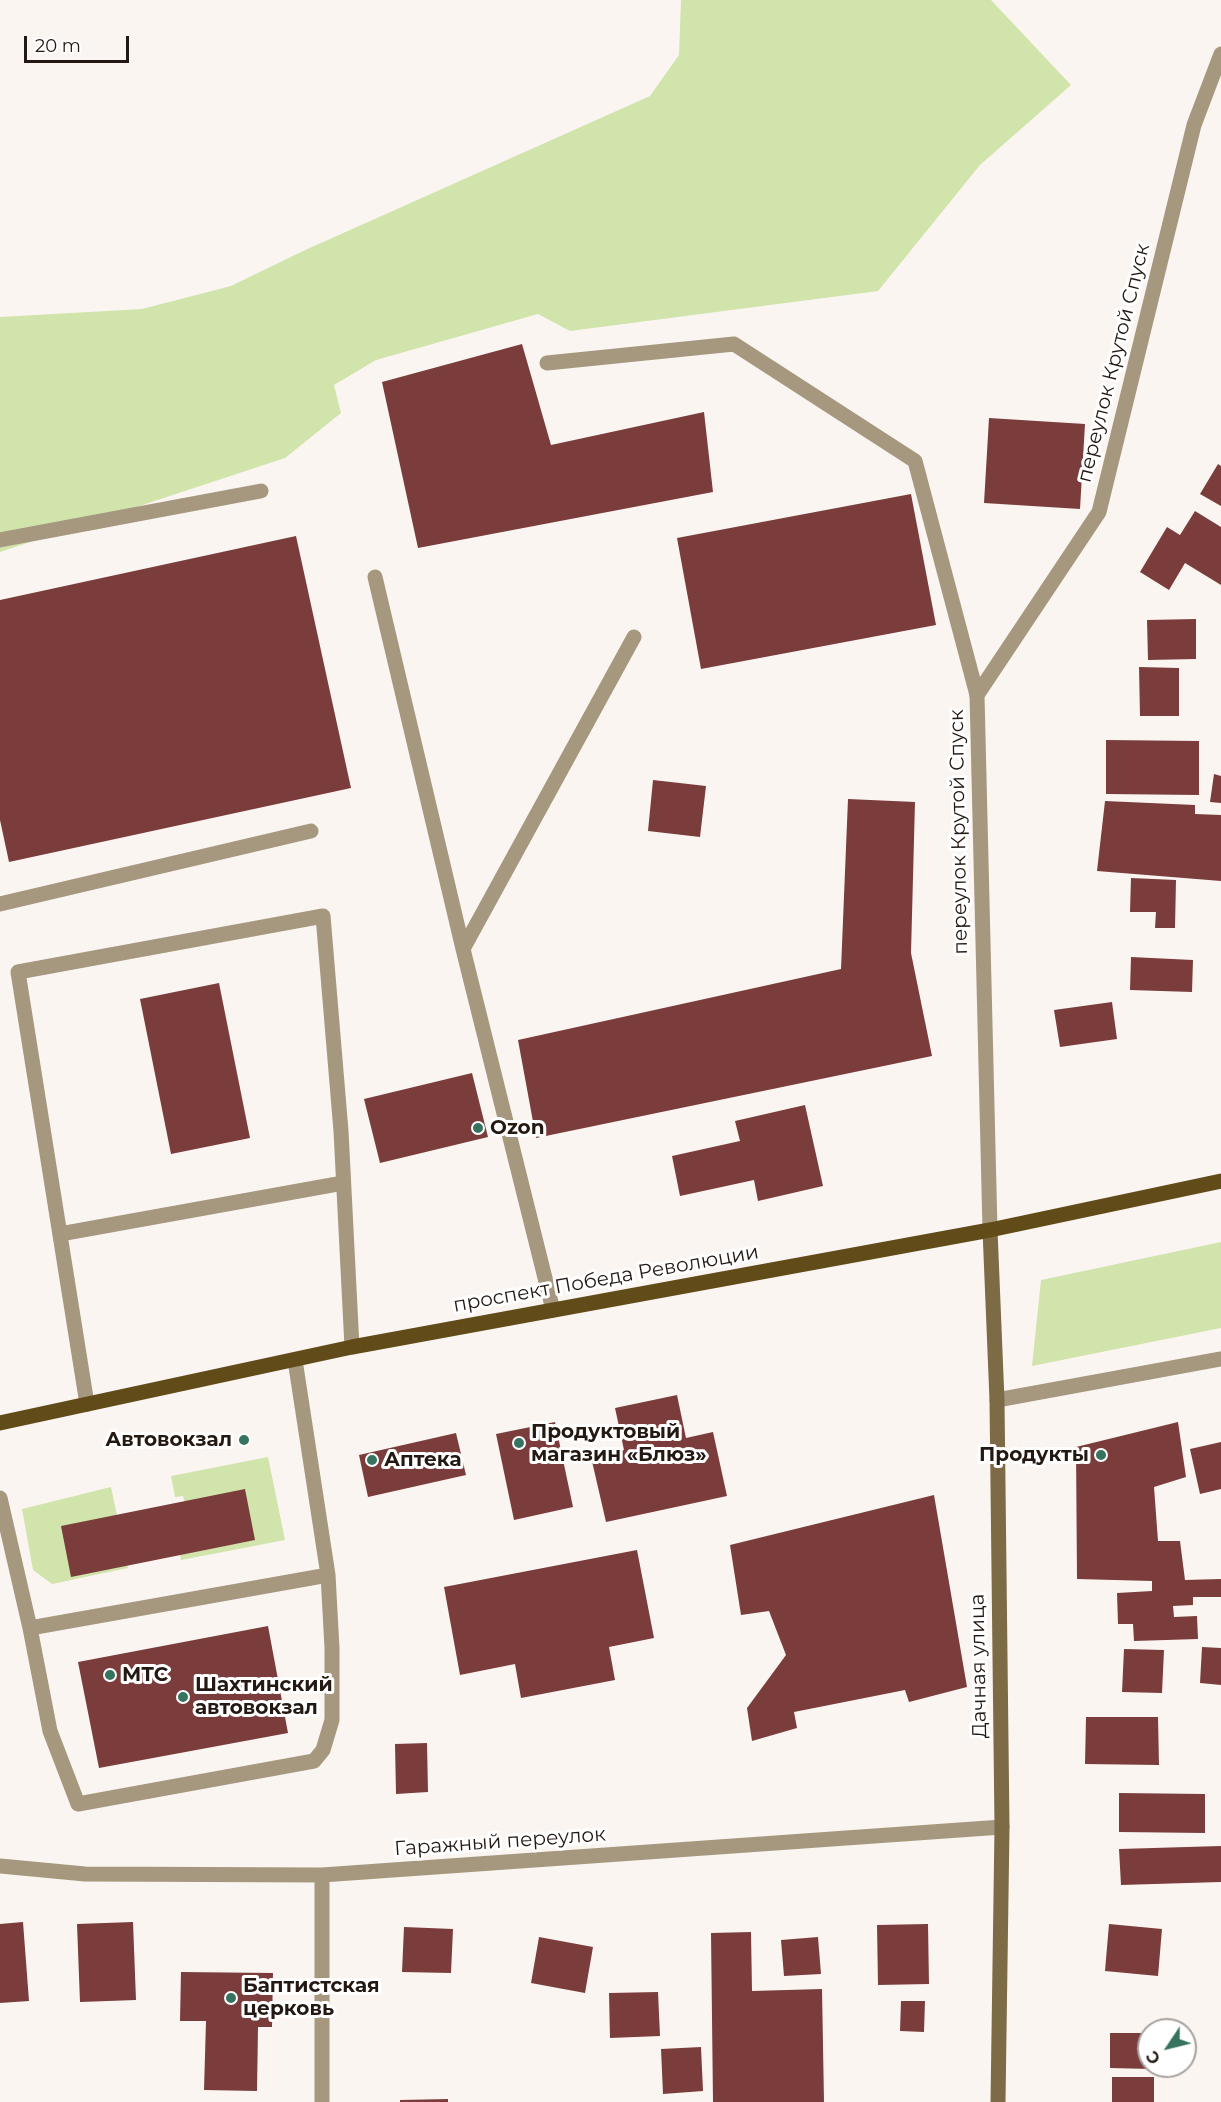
<!DOCTYPE html>
<meta charset="utf-8">
<style>
body{margin:0}
#map{position:relative;width:1221px;height:2102px;overflow:hidden;background:#fbf5f2;font-family:Montserrat,sans-serif}
canvas{display:block}
.north{position:absolute;left:1137px;top:2018px;width:60px;height:60px;box-sizing:border-box;background:#fff;border:2px solid #a7a3a0;border-radius:50%;rotate:235deg;font-size:16px;font-weight:700;line-height:24px;text-align:center;color:#231812}
.north::after{content:'';display:block;margin:auto;width:21px;height:27px;background:#36745f;clip-path:polygon(50% 0,100% 100%,50% 72%,0 100%)}
.scale{position:absolute;left:24px;top:36px;width:105px;height:27px;box-sizing:border-box;border:3px solid #231812;border-top:0;padding-left:8px;font-size:18px;line-height:21px;white-space:nowrap;color:#231812;-webkit-text-stroke:4px #fff;paint-order:stroke}
</style>
<div id="map">
<canvas width="1221" height="2102"></canvas>
<div class="north">С</div>
<div class="scale">20 m</div>
</div>
<script>
const g = document.querySelector('canvas').getContext('2d');
g.lineJoin = 'round';
function fillPath(path, color) {
  g.fillStyle = color;
  g.fill(path, 'evenodd');
}
function shape(rows) {
  const path = new Path2D();
  for (const r of rows) {
    path.moveTo(r[0], r[1]);
    for (let i = 2; i < r.length; i += 2) path.lineTo(r[i], r[i + 1]);
  }
  return path;
}
function stroke(path, color, width, dash) {
  g.strokeStyle = color;
  g.lineWidth = width;
  g.lineCap = dash ? 'butt' : 'round';
  g.setLineDash(dash || []);
  g.stroke(path);
}
function write(font, color, halo, rows, align = 'center') {
  g.font = font + ' Montserrat,sans-serif';
  g.lineWidth = 6;
  g.setLineDash([]);
  g.textBaseline = 'middle';
  g.strokeStyle = halo;
  g.fillStyle = color;
  for (const [text, x, y, turn = 0] of rows) {
    g.save();
    g.translate(x, y);
    g.rotate((+turn || 0) * Math.PI / 180);
    g.textAlign = isNaN(turn) ? turn : align;
    if (halo) g.strokeText(text, 0, 0);
    g.fillText(text, 0, 0);
    g.restore();
  }
}
fillPath(shape([
 [681,0,991,0,1071,85,980,165,878,291,570,331,538,314,376,360,334,385,341,413,285,458,0,552,0,317,142,309,231,286,303,251,650,96,679,55],
 [1221,1242,1221,1328,1032,1366,1041,1280],
 [268,1457,285,1540,181,1560,176,1531,190,1528,183,1496,175,1497,171,1476],
 [111,1487,128,1568,52,1584,33,1570,22,1509]
]), '#d1e4ab');
fillPath(shape([
 [522,344,551,445,704,412,713,492,418,548,382,382],
 [989,418,1085,424,1080,509,984,503],
 [1218,464,1221,466,1221,506,1200,494],
 [911,494,936,625,701,669,677,538],
 [1195,511,1221,527,1221,585,1185,563,1169,590,1140,572,1167,527,1180,535],
 [296,536,351,788,9,862,0,820,0,600],
 [1196,619,1196,659,1148,660,1147,620],
 [1139,667,1179,668,1179,716,1140,716],
 [1106,740,1199,741,1199,795,1106,794],
 [1214,774,1221,776,1221,803,1210,802],
 [653,780,706,786,700,837,648,831],
 [848,799,915,802,911,953,932,1056,536,1138,518,1040,841,969],
 [1105,801,1195,805,1195,814,1221,815,1221,881,1097,871],
 [1131,878,1176,880,1175,928,1155,928,1156,912,1130,912],
 [1131,957,1193,960,1192,992,1130,990],
 [219,983,250,1138,171,1154,140,999],
 [1112,1002,1117,1039,1060,1047,1054,1010],
 [472,1073,488,1137,380,1163,364,1099],
 [805,1105,823,1186,758,1201,754,1180,680,1196,672,1156,740,1141,735,1121],
 [677,1395,686,1438,713,1432,727,1496,606,1522,591,1457,624,1450,615,1408],
 [555,1422,573,1507,514,1520,496,1434],
 [1178,1422,1186,1477,1154,1487,1158,1541,1180,1541,1185,1580,1221,1579,1221,1597,1193,1597,1193,1605,1173,1606,1174,1617,1197,1616,1198,1639,1134,1641,1133,1624,1118,1624,1117,1593,1152,1591,1152,1581,1077,1579,1076,1447],
 [456,1433,466,1475,368,1497,359,1455],
 [1221,1442,1221,1489,1200,1494,1190,1449],
 [245,1489,255,1540,71,1577,61,1526],
 [934,1495,967,1687,909,1702,905,1690,794,1712,797,1728,752,1741,747,1708,786,1655,769,1611,741,1615,730,1545],
 [637,1550,654,1638,609,1647,615,1680,521,1698,515,1664,460,1675,444,1587],
 [268,1626,288,1733,99,1768,78,1662],
 [1202,1647,1221,1648,1221,1685,1200,1683],
 [1124,1649,1164,1650,1162,1693,1122,1692],
 [1086,1717,1158,1717,1159,1765,1085,1764],
 [427,1743,428,1792,396,1794,395,1744],
 [1119,1793,1205,1794,1205,1833,1119,1832],
 [1221,1846,1221,1882,1121,1885,1119,1849],
 [23,1922,29,2001,0,2003,0,1924],
 [133,1922,136,2000,80,2002,77,1924],
 [928,1924,929,1984,878,1985,877,1925],
 [1109,1924,1162,1929,1158,1976,1105,1971],
 [404,1927,453,1929,451,1973,402,1972],
 [751,1932,752,1991,822,1989,824,2102,713,2102,711,1933],
 [539,1937,593,1947,585,1993,531,1983],
 [818,1937,821,1974,784,1976,781,1940],
 [181,1972,273,1973,272,2027,258,2027,257,2091,204,2090,206,2021,180,2021],
 [658,1992,660,2036,610,2038,609,1993],
 [901,2001,925,2001,924,2032,900,2031],
 [1110,2033,1149,2033,1149,2066,1151,2066,1151,2069,1110,2068],
 [701,2047,703,2091,663,2094,661,2049],
 [1112,2077,1154,2077,1154,2102,1112,2102],
 [448,2099,448,2102,400,2102,400,2100]
]), '#7a3d3c');
stroke(shape([
 [547,363,734,344,915,461,977,695],
 [0,540,261,491],
 [375,577,463,949,553,1310],
 [0,904,311,831],
 [463,949,634,637],
 [60,1234,343,1183],
 [87,1404,18,972,323,916,341,1131,352,1347],
 [0,1498,30,1628,50,1731,78,1804,314,1761,323,1750,332,1720,332,1648,328,1575,295,1360],
 [30,1628,328,1575]
]), '#a5987f', 15);
stroke(shape([
 [990,1230,977,695,1099,512,1194,125,1221,54],
 [997,1400,1221,1359],
 [0,1866,85,1874,322,1875,1002,1827],
 [322,2102,322,1875]
]), '#a5987f', 15);
stroke(shape([
 [990,1230,997,1400,1002,1827,998,2102]
]), '#7d6b46', 15);
stroke(shape([
 [0,1423,352,1347,990,1230,1221,1181]
]), '#614b19', 15);
for (const [x, y, r, color] of [
 [478,1128,6,"#36745f"],
 [244,1440,6,"#36745f"],
 [519,1443,6,"#36745f"],
 [1101,1455,6,"#36745f"],
 [372,1460,6,"#36745f"],
 [110,1675,6,"#36745f"],
 [183,1697,6,"#36745f"],
 [231,1998,6,"#36745f"]
]) {
  const dot = new Path2D();
  dot.arc(x, y, r, 0, 2 * Math.PI);
  g.fillStyle = color;
  g.fill(dot);
  stroke(dot, '#fff', 2);
}
write('20px', '#231812', '#fff', [
 ["переулок Крутой Спуск",1114,363,-76],
 ["переулок Крутой Спуск",959,832,-91],
 ["проспект Победа Революции",606,1279,-10],
 ["Дачная улица",979,1666,-91],
 ["Гаражный переулок",500,1842,-4]
]);
write('bold 20px', '#231812', '#fff', [
 ["Ozon",490,1128],
 ["Продуктовый",531,1432],
 ["магазин «Блюз»",531,1455],
 ["Автовокзал",232,1440,"right"],
 ["Продукты",1089,1455,"right"],
 ["Аптека",384,1460],
 ["МТС",122,1675],
 ["Шахтинский",195,1685],
 ["автовокзал",195,1708],
 ["Баптистская",243,1986],
 ["церковь",243,2009]
], 'left');
</script>
